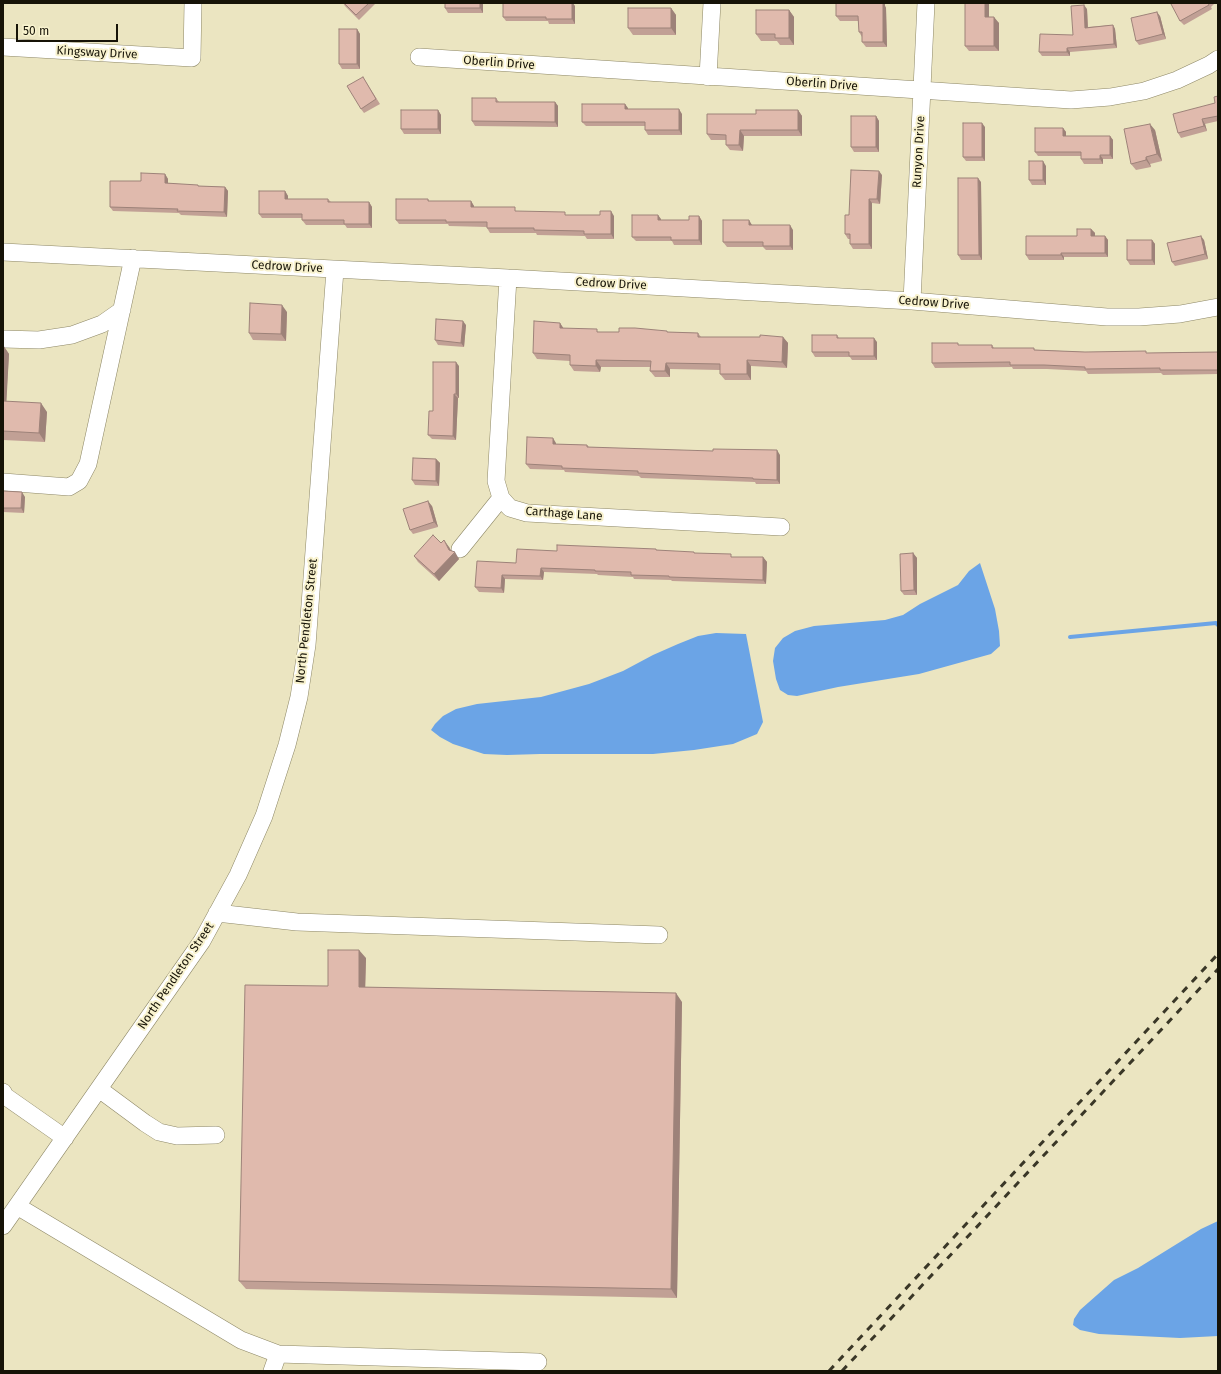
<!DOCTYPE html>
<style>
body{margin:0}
#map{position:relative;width:1221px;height:1374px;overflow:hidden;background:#ebe5c1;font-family:"Fira Sans",sans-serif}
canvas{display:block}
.frame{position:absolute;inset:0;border:4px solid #161307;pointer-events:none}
.scale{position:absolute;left:16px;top:24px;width:102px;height:18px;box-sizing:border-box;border:2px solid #161307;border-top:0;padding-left:5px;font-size:12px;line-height:14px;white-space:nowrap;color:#161307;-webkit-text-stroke:3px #f8f2ce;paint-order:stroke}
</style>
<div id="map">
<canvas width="1221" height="1374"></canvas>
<div class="frame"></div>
<div class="scale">50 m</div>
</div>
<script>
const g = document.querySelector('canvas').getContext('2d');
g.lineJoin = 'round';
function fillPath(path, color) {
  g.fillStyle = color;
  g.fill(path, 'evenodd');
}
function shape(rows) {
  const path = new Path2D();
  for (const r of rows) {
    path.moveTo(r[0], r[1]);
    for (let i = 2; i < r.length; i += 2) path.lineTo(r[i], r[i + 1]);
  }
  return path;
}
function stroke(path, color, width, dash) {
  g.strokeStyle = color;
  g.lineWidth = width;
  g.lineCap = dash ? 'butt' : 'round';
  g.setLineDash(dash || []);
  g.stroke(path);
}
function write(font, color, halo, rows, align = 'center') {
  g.font = font + ' "Fira Sans",sans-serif';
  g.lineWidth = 4;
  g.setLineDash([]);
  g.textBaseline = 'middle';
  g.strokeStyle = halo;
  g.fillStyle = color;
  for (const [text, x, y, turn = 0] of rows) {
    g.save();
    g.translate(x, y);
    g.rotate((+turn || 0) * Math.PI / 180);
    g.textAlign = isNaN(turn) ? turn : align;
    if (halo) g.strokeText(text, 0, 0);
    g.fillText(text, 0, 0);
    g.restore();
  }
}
fillPath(shape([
 [980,563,995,609,999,631,1000,646,991,654,919,674,838,687,797,696,788,695,780,690,776,679,773,661,775,648,783,638,795,631,814,626,885,620,903,615,920,604,958,585,969,571],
 [716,633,746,634,763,722,757,734,733,744,694,750,653,754,540,754,507,755,484,754,453,744,440,737,431,730,435,724,443,716,456,709,477,704,541,697,589,684,623,671,653,655,678,644,698,636],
 [1218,1221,1218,1336,1180,1338,1099,1334,1080,1330,1073,1325,1074,1319,1080,1310,1114,1280,1138,1268,1201,1229]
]), '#6ba4e6');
stroke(shape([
 [1070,637,1216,623,1218,625]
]), '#6ba4e6', 4);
const minor = shape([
 [3,47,192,58,193,3],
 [419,57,1071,100,1110,97,1144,91,1177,80,1209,65,1218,59],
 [708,77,712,3],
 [3,252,508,278,912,301,1107,317,1139,317,1180,314,1218,307],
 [508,278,496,481,501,498,510,508,527,513,781,527],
 [912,301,926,3],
 [3,339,39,340,72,335,102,324,122,310],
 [3,482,69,487,79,481,88,464,133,258],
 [460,549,501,498],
 [217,913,297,922,659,935],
 [99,1089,145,1123,159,1132,177,1136,216,1135],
 [3,1092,5,1096,65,1138],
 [17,1206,241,1340,278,1354,538,1362],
 [3,1226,202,941,238,875,264,816,287,745,299,697,307,645,335,270],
 [272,1371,278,1354]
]);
stroke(minor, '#8d8766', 18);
stroke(minor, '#fff', 17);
stroke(shape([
 [829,1371,1218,954],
 [842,1371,1218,969]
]), '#3a3727', 3, [7, 7]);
fillPath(shape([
 [343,3,376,3,359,20,345,6],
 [483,3,483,13,448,13,445,8],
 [885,3,885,6,886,8,887,47,866,47,862,42,862,37,859,32,858,21,840,21,836,16],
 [965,3,989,3,989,17,999,23,999,51,969,51,965,46],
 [1172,3,1215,3,1211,7,1212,9,1184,25,1180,21],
 [575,6,575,24,549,24,548,21,506,21,503,17],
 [671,8,676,15,676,35,633,35,628,28],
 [1087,9,1088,27,1113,25,1115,29,1117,48,1070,52,1070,56,1042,56,1039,52,1073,35],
 [789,10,794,17,794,45,780,45,777,41,761,41,756,34],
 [1160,16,1166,39,1139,45,1136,41],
 [357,29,360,34,360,69,342,69,339,64],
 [363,77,380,104,364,113,361,109],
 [1218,96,1218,121,1205,124,1207,131,1181,138,1178,133,1215,103],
 [496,98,499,102,555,102,558,106,558,127,475,126,472,121],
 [625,104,628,109,682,114,682,135,648,135,645,130,645,126,586,126,582,122],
 [438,110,441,115,441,134,404,134,401,129],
 [798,110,802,116,802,136,744,136,743,151,730,150,726,145,726,140,711,140,707,134,756,114],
 [876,116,879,121,879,152,854,152,851,147],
 [985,127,985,161,966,161,963,157],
 [1063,128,1066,132,1066,136,1110,136,1113,140,1113,159,1103,159,1103,164,1084,164,1081,159,1081,156,1038,156,1035,152],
 [1155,130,1162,161,1150,164,1151,167,1136,170,1131,164],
 [1046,166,1046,185,1032,185,1029,180],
 [165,174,168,179,168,183,199,186,225,187,228,191,227,217,181,215,179,213,113,211,110,207,141,181],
 [882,175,880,204,872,203,872,249,853,249,850,244,850,239,848,239,845,234,849,215],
 [981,182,982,260,961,260,958,255],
 [285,191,288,196,288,199,328,199,331,202,369,202,372,207,372,228,347,228,345,225,306,225,302,220,302,218,262,218,259,214],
 [428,199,429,201,471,201,474,206,474,207,518,212,567,215,614,216,614,239,587,239,585,236,537,235,536,233,490,233,487,228,487,227,449,226,448,224,399,224,396,220],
 [658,215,661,220,689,220,699,216,702,221,702,245,674,245,672,241,636,241,632,237],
 [752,225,793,230,793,250,766,250,763,247,727,247,723,242],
 [1091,229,1095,233,1095,236,1105,236,1108,240,1108,257,1064,257,1064,260,1029,260,1026,255,1077,236],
 [1152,240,1155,244,1155,265,1130,265,1127,260],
 [1204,240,1208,259,1175,266,1172,262],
 [287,312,286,341,253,340,249,333],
 [560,323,563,328,600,332,668,332,698,333,701,337,783,337,788,343,787,368,751,366,751,380,725,380,720,374,720,370,670,369,670,377,655,377,650,371,651,367,601,367,600,372,574,371,570,365,570,361,537,359,533,353],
 [466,325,464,347,438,345,435,340],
 [837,335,839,338,877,342,877,360,852,360,850,357,815,357,812,352],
 [3,345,9,354,6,401,47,412,45,442,3,440],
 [959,345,992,345,994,348,1085,352,1148,353,1218,352,1218,374,1163,375,1161,373,1088,374,1086,371,1047,369,1013,369,1012,367,935,368,932,363],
 [459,366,459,398,458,398,456,440,432,439,428,435,433,411],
 [556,443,556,444,587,445,589,447,780,455,780,484,756,484,755,482,641,478,639,476,565,472,564,470,530,469,526,464],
 [436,459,440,463,439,486,415,485,412,480],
 [3,491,25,497,24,513,3,512],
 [432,506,438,527,413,534,410,530],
 [441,543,449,547,451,550,459,559,439,581,418,562,414,556],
 [657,550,732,557,763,557,767,562,766,584,672,581,671,580,634,579,633,577,598,575,597,574,544,572,543,580,505,579,504,593,479,592,475,587,516,563,557,551],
 [913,553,917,558,917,595,904,595,901,591],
 [366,958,365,987,682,1002,677,1298,246,1289,239,1281,328,986]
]), '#c1a095');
fillPath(shape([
 [480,3,483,3,483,13,480,8],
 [572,3,573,3,575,6,575,24,572,19],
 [882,3,885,3,885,6,886,8,887,47,883,42],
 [985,3,989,3,989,23,985,17],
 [1084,5,1087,9,1088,32,1085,28],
 [671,8,676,15,676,35,671,28],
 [789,10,794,17,794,45,789,38],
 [1157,12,1160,16,1166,39,1163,34],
 [994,17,999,23,999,51,994,46],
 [1113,25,1115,29,1117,48,1114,44],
 [357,29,360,34,360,69,357,64],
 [1067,48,1070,52,1070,56,1067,52],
 [555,102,558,106,558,127,555,122],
 [625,104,628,108,628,114,625,109],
 [679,109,682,114,682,135,679,130],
 [438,110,441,115,441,134,438,129],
 [798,110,802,116,802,136,798,130],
 [876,116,879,121,879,152,876,147],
 [1202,119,1205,124,1207,131,1204,126],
 [982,123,985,127,985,161,982,157],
 [1150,124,1155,130,1162,161,1157,154],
 [1063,128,1066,132,1066,140,1063,136],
 [740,130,744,136,743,151,739,145],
 [1110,136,1113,140,1113,159,1110,155],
 [1100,155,1103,159,1103,164,1100,159],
 [1146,157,1150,164,1151,167,1146,160],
 [1043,161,1046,166,1046,185,1043,180],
 [879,171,882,175,880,204,877,199],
 [165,174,168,179,168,188,165,183],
 [978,178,981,182,982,260,979,255],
 [225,187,228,191,227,217,224,212],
 [285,191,288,196,288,203,285,199],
 [869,199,872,203,872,249,869,244],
 [471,201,474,206,474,212,471,207],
 [369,202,372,207,372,228,369,224],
 [611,211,614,216,614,239,611,234],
 [658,215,661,219,661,224,658,220],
 [699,216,702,221,702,245,699,240],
 [749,220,752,225,749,225],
 [790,225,793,230,793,250,790,246],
 [1091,229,1095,233,1095,240,1091,236],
 [1105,236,1108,240,1108,257,1105,253],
 [1201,236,1204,240,1208,259,1205,254],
 [1152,240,1155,244,1155,265,1152,260],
 [1061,253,1064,257,1064,260,1061,255],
 [282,305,287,312,286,341,281,334],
 [463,321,466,325,464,347,461,343],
 [560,323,564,329,560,328],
 [783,337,788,343,787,368,782,362],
 [874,338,877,342,877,360,874,356],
 [3,345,9,354,6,410,3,406],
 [596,360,601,367,600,372,596,366],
 [747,360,751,366,751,380,747,374],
 [456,362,459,366,459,398,456,394],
 [666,363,670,369,670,377,665,371],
 [454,394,458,398,456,440,453,436],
 [41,403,47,412,45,442,39,433],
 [553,438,556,443,556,448,553,444],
 [777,450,780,455,780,484,777,480],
 [436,459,440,463,439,486,436,481],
 [22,492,25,497,24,513,21,508],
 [428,501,432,506,438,527,434,522],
 [444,540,449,547,453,555,455,552,459,559,439,581,434,574,449,550],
 [913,553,917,558,917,595,914,590],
 [763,557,767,562,766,584,763,580],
 [541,568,544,572,543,580,540,576],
 [502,575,505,579,504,593,501,588],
 [359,950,366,958,365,996,359,987],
 [676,993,682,1002,677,1298,671,1289]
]), '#9d8279');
const building = shape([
 [344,3,369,3,356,15,344,3],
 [445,3,480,3,480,8,445,8,445,3],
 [503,3,572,3,572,19,546,19,546,17,503,17,503,3],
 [836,3,883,3,883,42,862,42,862,32,859,32,858,16,836,16,836,3],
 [965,3,985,3,985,17,994,17,994,46,965,46,965,3],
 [1172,3,1208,3,1209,5,1180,21,1171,4,1172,3],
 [1084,5,1085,28,1113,25,1114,44,1067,48,1067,52,1039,52,1040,34,1073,35,1071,6,1084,5],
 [628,8,671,8,671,28,628,28,628,8],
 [756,10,789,10,789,38,775,38,775,34,756,34,756,10],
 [1157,12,1163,34,1136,41,1131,18,1157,12],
 [339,29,357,29,357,64,339,64,339,29],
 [363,77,376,99,361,109,347,86,363,77],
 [1218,96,1218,116,1202,119,1204,126,1178,133,1173,114,1215,103,1214,97,1218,96],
 [472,98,496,98,496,102,555,102,555,122,472,121,472,98],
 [582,104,625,104,625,109,679,109,679,130,645,130,645,122,582,122,582,104],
 [401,110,438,110,438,129,401,129,401,110],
 [756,110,798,110,798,130,740,130,739,145,726,145,726,135,707,134,707,114,756,114,756,110],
 [851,116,876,116,876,147,851,147,851,116],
 [963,123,982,123,982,157,963,157,963,123],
 [1150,124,1157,154,1146,157,1146,160,1131,164,1124,129,1150,124],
 [1035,128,1063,128,1063,136,1110,136,1110,155,1100,155,1100,159,1081,159,1081,152,1035,152,1035,128],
 [1029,161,1043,161,1043,180,1029,180,1029,161],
 [851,170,879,171,877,199,869,199,869,244,850,244,850,234,845,234,845,215,849,215,851,170],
 [141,173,165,174,165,183,198,185,198,186,225,187,224,212,177,211,178,209,110,207,110,181,141,181,141,173],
 [958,178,978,178,979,255,958,255,958,178],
 [259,191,285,191,285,199,328,199,328,202,369,202,369,224,344,224,344,220,302,220,302,214,259,214,259,191],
 [396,199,428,199,428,201,471,201,471,207,515,207,515,211,565,212,565,215,600,215,600,211,611,211,611,234,584,234,584,231,534,230,534,228,487,228,487,222,446,222,446,220,396,220,396,199],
 [632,215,658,215,658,220,689,220,689,216,699,216,699,240,671,240,671,237,632,237,632,215],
 [723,220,749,220,749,225,790,225,790,246,763,246,763,242,723,242,723,220],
 [1077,229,1091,229,1091,236,1105,236,1105,253,1061,253,1061,255,1026,255,1026,236,1077,236,1077,229],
 [1201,236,1205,254,1172,262,1167,243,1201,236],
 [1127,240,1152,240,1152,260,1127,260,1127,240],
 [250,303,282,305,281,334,249,333,250,303],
 [436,319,463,321,461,343,435,340,436,319],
 [534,321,560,323,560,328,597,329,597,332,619,332,619,328,635,328,667,331,667,332,698,333,698,337,760,337,760,335,783,337,782,362,747,360,747,374,720,374,720,364,666,363,665,371,650,371,651,361,596,360,596,366,570,365,570,355,533,353,534,321],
 [812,335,837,335,837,338,874,338,874,356,849,356,849,352,812,352,812,335],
 [932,343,958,343,958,345,992,345,992,348,1034,348,1034,350,1085,352,1146,351,1146,353,1218,352,1218,370,1160,370,1160,368,1085,369,1085,367,1044,365,1010,365,1010,362,932,363,932,343],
 [433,362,456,362,456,394,454,394,453,436,428,435,429,411,433,411,433,362],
 [3,401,41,403,39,433,3,431,3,401],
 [527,437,553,438,553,444,587,445,587,447,713,451,713,449,777,450,777,480,753,479,753,478,638,473,638,471,562,468,562,466,526,464,527,437],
 [413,458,436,459,436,481,412,480,413,458],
 [3,491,22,492,21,508,3,508,3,491],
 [428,501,434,522,410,530,403,509,428,501],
 [433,535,441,543,444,540,449,550,455,552,434,574,414,556,433,535],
 [557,545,656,549,656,550,694,552,694,553,731,554,731,557,763,557,763,580,669,577,669,576,631,575,631,572,595,571,595,570,541,568,540,576,502,575,501,588,475,587,477,561,516,563,517,549,557,551,557,545],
 [913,553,914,590,901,591,900,554,913,553],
 [328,950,359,950,359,987,676,993,671,1289,239,1281,245,985,328,986,328,950]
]);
fillPath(building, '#e0baad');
stroke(building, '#9d8279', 1);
write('12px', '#161307', '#f8f2ce', [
 ["Kingsway Drive",97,53,3],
 ["Oberlin Drive",499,63,4],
 ["Oberlin Drive",822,84,4],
 ["Runyon Drive",919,152,-87],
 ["Cedrow Drive",287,267,3],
 ["Cedrow Drive",611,284,3],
 ["Cedrow Drive",934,303,4],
 ["Carthage Lane",564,514,4],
 ["North Pendleton Street",307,621,-84],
 ["North Pendleton Street",176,976,-56]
]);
</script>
